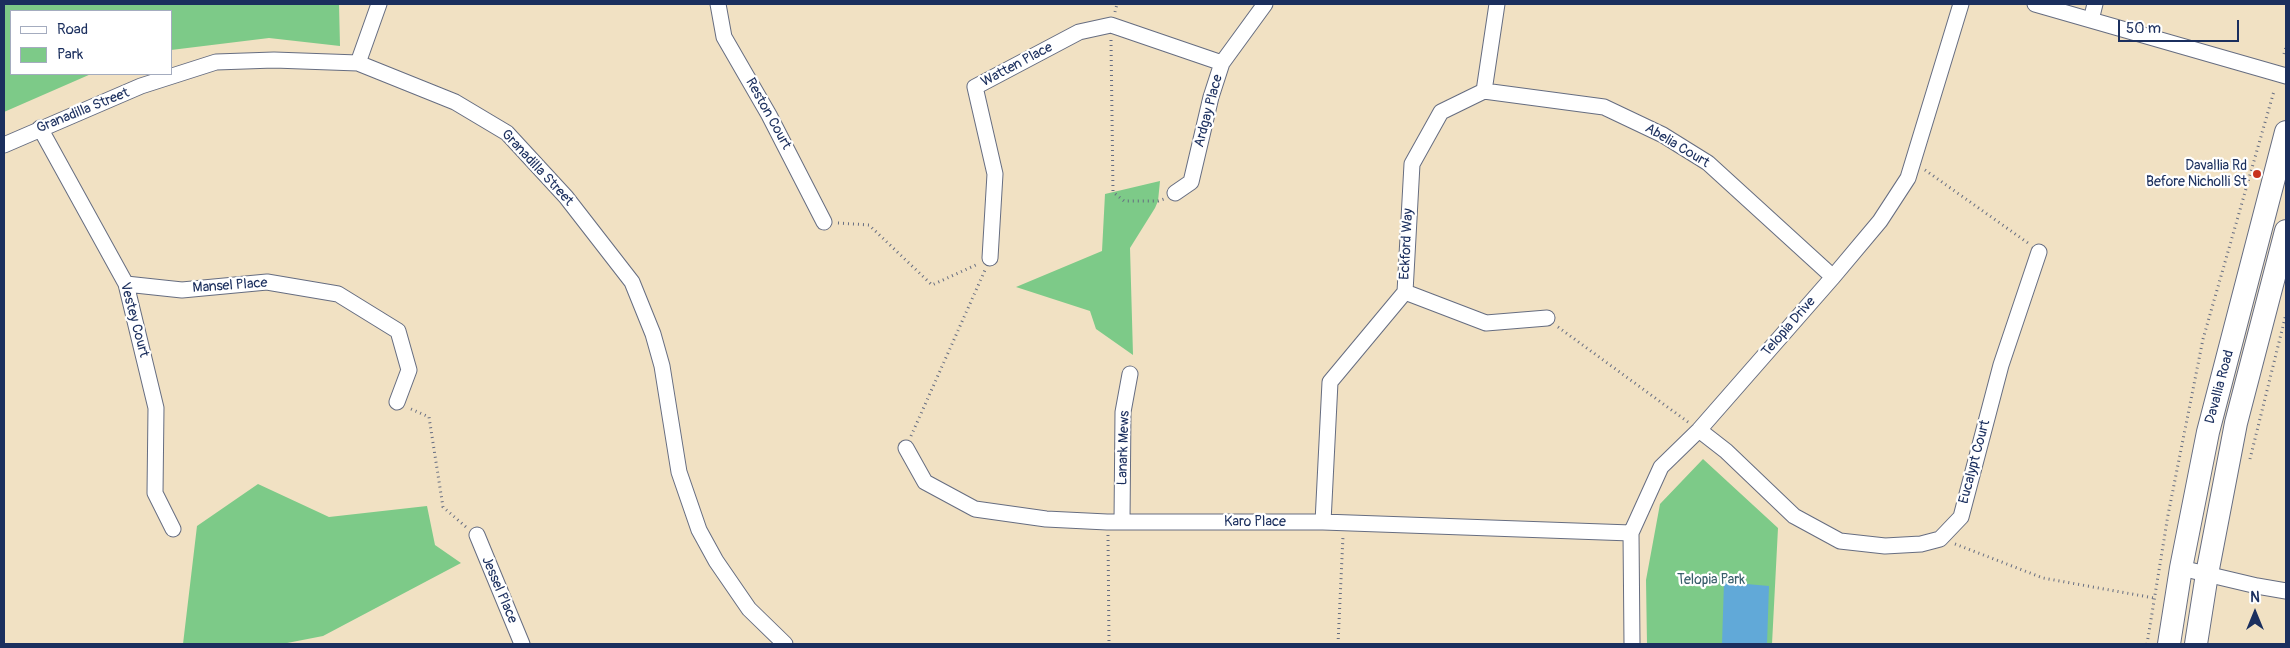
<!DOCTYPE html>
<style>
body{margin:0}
#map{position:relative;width:2290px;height:648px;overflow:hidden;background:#f1e1c3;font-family:Pangolin,sans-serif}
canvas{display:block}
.frame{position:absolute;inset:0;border:5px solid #1b2f5e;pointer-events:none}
.legend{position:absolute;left:10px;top:10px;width:162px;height:65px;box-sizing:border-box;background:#fff;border:1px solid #a4acbf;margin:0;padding:6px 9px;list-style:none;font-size:15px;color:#1b2f5e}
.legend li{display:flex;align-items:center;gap:10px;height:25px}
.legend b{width:25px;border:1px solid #a4acbf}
.north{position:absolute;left:2230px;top:588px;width:50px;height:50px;-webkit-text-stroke:4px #fff;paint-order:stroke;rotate:0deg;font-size:14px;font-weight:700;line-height:20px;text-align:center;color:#1b2f5e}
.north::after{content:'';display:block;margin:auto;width:18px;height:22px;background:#1b2f5e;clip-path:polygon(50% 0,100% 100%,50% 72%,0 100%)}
.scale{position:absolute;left:2118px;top:20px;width:121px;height:22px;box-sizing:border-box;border:2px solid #1b2f5e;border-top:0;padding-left:6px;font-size:15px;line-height:18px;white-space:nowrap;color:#1b2f5e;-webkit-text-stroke:4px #fff;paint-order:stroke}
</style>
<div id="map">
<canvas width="2290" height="648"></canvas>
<div class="frame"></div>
<ul class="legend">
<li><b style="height:6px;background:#fff"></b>Road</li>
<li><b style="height:14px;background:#7dca88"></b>Park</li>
</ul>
<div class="north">N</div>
<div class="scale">50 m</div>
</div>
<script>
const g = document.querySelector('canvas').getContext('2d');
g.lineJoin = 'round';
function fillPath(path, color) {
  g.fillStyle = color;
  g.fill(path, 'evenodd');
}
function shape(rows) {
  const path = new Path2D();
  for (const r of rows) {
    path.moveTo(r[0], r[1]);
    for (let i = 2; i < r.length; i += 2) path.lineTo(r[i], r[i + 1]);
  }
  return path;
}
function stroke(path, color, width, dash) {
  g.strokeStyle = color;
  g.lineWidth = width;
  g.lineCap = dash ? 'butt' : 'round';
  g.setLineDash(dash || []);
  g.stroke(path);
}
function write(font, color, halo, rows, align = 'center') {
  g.font = font + ' Pangolin,sans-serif';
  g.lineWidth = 4.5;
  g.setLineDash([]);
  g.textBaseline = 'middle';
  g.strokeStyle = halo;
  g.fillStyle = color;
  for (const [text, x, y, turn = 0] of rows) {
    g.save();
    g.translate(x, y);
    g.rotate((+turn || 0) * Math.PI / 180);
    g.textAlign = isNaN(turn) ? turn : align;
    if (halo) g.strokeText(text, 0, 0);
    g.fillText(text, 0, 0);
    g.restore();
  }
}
fillPath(shape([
 [4,4,339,4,340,46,269,38,171,50,171,11,11,11,11,74,91,74,4,112],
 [1160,181,1158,201,1155,208,1130,248,1133,355,1096,329,1090,311,1016,287,1102,251,1105,194],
 [1703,459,1778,528,1772,644,1647,644,1646,580,1660,504],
 [258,484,329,517,427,506,435,545,461,563,323,636,282,644,183,644,197,526]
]), '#7dca88');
fillPath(shape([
 [1724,582,1769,586,1767,644,1722,644]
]), '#61a9d8');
const street = shape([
 [718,4,724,37,769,115,824,222],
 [2035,4,2286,76],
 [2091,20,2095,4],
 [358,63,379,4],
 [1484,91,1604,107,1663,135,1708,163,1833,277],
 [40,128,126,284,156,408,155,493,173,529],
 [4,145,141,86,216,62,274,60,358,63,455,102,507,133,566,197,632,282,653,334,662,366,679,472,699,530,716,561,749,609,785,644],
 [1175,193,1191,182,1211,97,1222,63,1265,4],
 [990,258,995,174,975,87,1079,32,1111,25,1222,63],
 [126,284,182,290,267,282,338,294,398,331,409,370,397,402],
 [1405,292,1486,323,1547,318],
 [1699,430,1726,451,1794,516,1840,541,1885,546,1921,544,1940,539,1961,517,2001,365,2039,252],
 [906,448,925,482,975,509,1046,519,1107,522,1323,522,1631,533],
 [1122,521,1123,412,1130,374],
 [1323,522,1330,382,1405,292,1412,164,1441,112,1484,91,1497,4],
 [477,535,522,644],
 [2181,568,2257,586,2286,591],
 [1632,644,1631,533,1661,467,1699,430,1833,277,1880,221,1908,178,1961,4]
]);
const secondary = shape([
 [2169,644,2181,568,2208,432,2286,132],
 [2196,644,2207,574,2236,423,2286,231]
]);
stroke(street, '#666d81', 17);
stroke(secondary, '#666d81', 24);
stroke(shape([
 [1115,12,1117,4],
 [1111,40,1113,192,1124,201,1158,201,1164,199],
 [2284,54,2286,47],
 [1925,170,2028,243],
 [838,223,869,225,932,285,978,264],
 [1558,327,1688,422],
 [411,409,429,417,443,507,466,527],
 [911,436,985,270],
 [2250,459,2286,314],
 [1108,535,1109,644],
 [1955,544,2043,578,2154,598],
 [1338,644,1343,536],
 [2147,644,2168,515,2203,339,2274,91]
]), '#666d81', 3, [1, 4]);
stroke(street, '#fff', 15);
stroke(secondary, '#fff', 22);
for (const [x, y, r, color] of [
 [2257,174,5,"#c8321e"]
]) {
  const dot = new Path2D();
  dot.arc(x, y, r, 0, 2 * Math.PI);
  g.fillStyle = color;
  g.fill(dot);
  stroke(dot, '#fff', 2);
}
write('14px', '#1b2f5e', '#fff', [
 ["Watten Place",1017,65,-28],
 ["Granadilla Street",83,111,-22],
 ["Ardgay Place",1209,111,-75],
 ["Reston Court",768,114,61],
 ["Abelia Court",1677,146,31],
 ["Granadilla Street",537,168,47],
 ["Eckford Way",1407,244,-87],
 ["Mansel Place",230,286,-4],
 ["Vestey Court",134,320,75],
 ["Telopia Drive",1789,327,-49],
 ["Davallia Road",2220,387,-75],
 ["Lanark Mews",1124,448,-88],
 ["Eucalypt Court",1975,462,-75],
 ["Karo Place",1255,522],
 ["Jessel Place",499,590,67]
]);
write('14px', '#1b2f5e', '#fff', [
 ["Davallia Rd",2247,166],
 ["Before Nicholli St",2247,182]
], 'right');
write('14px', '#385e6b', '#fff', [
 ["Telopia Park",1711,580]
]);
</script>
